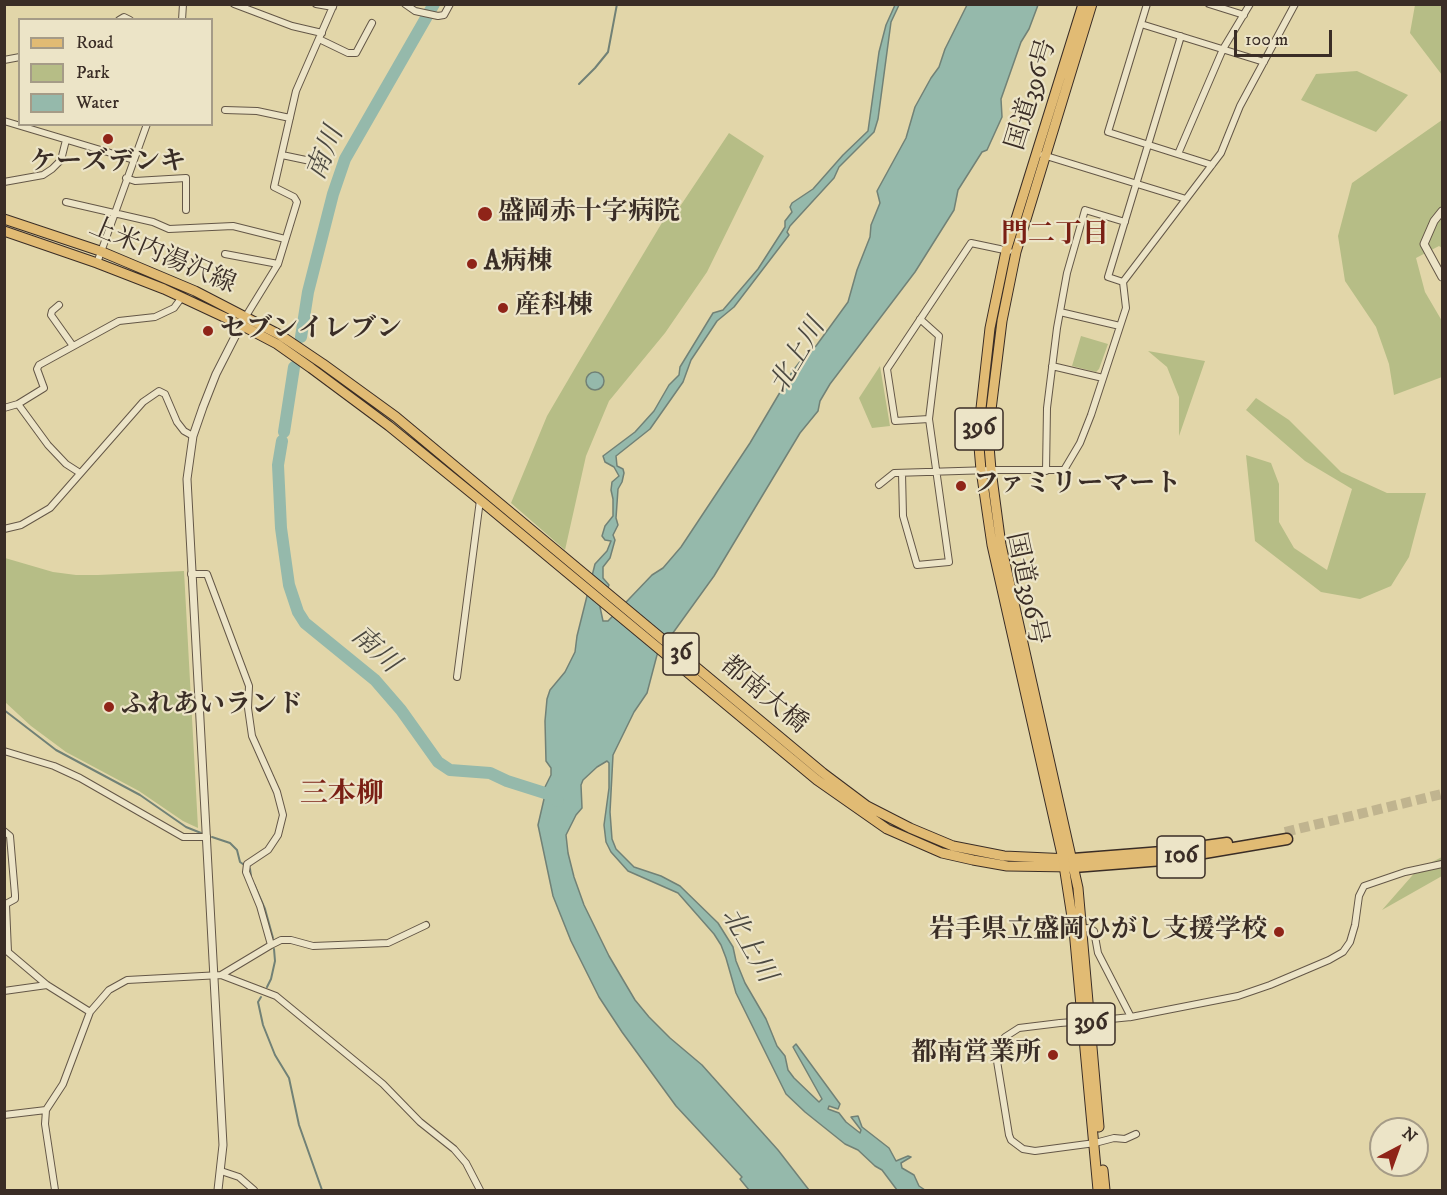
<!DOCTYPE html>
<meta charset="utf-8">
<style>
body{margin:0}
#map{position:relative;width:1447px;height:1195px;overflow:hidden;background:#e2d6a9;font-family:"IM FELL DW Pica",serif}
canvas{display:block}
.frame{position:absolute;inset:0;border:6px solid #3a2d26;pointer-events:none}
.legend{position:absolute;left:18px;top:18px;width:195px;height:108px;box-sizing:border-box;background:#ece4c7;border:2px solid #a59b87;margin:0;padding:8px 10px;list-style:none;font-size:18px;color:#3a2d26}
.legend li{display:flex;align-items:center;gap:12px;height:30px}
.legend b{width:30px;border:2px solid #a59b87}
.north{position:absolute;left:1369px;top:1117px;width:60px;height:60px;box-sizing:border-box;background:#ece4c7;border:2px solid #a59b87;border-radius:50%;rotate:41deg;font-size:16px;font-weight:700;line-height:24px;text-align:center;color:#3a2d26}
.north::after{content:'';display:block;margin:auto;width:21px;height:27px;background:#8f2418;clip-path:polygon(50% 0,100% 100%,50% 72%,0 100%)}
.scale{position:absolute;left:1234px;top:30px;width:98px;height:27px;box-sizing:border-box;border:3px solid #3a2d26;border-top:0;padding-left:8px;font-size:18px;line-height:21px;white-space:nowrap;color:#3a2d26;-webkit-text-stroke:4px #ece4c7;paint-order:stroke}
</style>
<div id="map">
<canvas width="1447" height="1195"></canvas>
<div class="frame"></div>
<ul class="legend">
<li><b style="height:8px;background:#e1bb74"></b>Road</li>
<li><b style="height:16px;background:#b6bd86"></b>Park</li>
<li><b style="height:16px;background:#95b9ab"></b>Water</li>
</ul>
<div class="north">N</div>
<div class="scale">100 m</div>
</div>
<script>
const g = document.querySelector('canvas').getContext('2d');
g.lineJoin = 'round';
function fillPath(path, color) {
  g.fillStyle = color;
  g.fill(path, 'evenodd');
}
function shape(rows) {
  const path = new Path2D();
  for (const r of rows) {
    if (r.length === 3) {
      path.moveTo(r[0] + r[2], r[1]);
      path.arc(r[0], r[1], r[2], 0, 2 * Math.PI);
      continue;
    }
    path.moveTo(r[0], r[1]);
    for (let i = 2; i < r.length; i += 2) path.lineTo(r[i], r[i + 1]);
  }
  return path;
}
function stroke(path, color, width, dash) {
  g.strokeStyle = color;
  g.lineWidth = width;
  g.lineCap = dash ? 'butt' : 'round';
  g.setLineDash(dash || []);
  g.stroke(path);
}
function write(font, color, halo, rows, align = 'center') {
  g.font = font + ' "IM FELL DW Pica","Noto Serif JP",serif';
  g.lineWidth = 4.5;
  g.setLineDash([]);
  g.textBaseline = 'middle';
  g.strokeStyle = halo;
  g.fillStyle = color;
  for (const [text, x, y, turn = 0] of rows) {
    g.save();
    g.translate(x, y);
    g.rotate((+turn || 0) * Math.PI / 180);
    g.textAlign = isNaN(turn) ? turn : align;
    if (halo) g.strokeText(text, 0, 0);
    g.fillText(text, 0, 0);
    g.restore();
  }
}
fillPath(shape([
 [1415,5,1442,5,1442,75,1410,33],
 [1357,71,1408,95,1376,132,1301,100,1316,74],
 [1442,120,1442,248,1439,246,1416,258,1425,292,1442,321,1442,377,1394,395,1389,364,1376,327,1345,281,1338,236,1352,183],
 [729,133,764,156,707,272,665,333,609,401,586,456,565,550,511,503,547,416,578,363,663,221,675,214],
 [1081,336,1108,344,1099,369,1096,372,1072,366],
 [1148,351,1205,361,1179,436,1179,397,1167,367],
 [880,366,890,426,872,428,859,398],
 [1256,398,1289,420,1341,472,1387,493,1426,493,1409,557,1391,586,1360,599,1321,592,1255,541,1246,455,1271,463,1279,484,1279,522,1294,548,1327,570,1352,489,1305,461,1246,410],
 [5,558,53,572,76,575,98,575,184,571,198,828,183,821,139,791,66,752,31,726,5,702],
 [1442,857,1442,876,1382,910,1418,869]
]), '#b6bd86');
const water = shape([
 [895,5,899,5,891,22,878,119,874,132,839,167,834,178,790,226,787,232,789,235,734,307,717,321,691,360,683,382,650,429,616,456,617,466,623,469,624,473,622,482,618,489,616,518,618,525,613,535,615,540,610,558,603,567,603,578,609,585,600,607,603,621,608,621,652,575,663,568,681,547,750,443,792,372,805,355,816,346,848,302,857,270,870,237,871,225,880,203,877,191,906,138,915,107,931,78,939,67,945,49,967,5,1038,5,1029,29,1021,42,1001,99,1002,117,987,150,982,152,958,190,954,210,915,272,830,384,820,401,818,411,800,433,714,576,657,655,647,693,634,712,613,755,610,812,612,839,616,849,634,867,661,876,680,886,718,923,733,947,736,961,745,983,766,1019,777,1046,785,1056,788,1070,794,1078,819,1102,822,1099,793,1047,796,1044,840,1104,838,1109,829,1106,828,1109,839,1113,846,1122,860,1133,861,1130,851,1117,858,1116,862,1127,889,1148,896,1161,908,1156,911,1157,901,1163,902,1168,914,1175,919,1186,925,1190,897,1190,882,1170,875,1166,858,1150,845,1144,805,1112,786,1094,736,993,726,958,721,945,714,934,678,893,628,871,611,852,606,842,604,825,609,788,609,763,607,761,597,767,583,780,581,785,582,808,576,815,566,835,568,853,574,877,584,905,609,956,635,1000,649,1017,670,1038,702,1065,778,1150,809,1190,749,1190,740,1179,742,1177,676,1106,622,1032,599,997,571,941,553,896,538,825,544,799,545,787,551,775,551,768,546,761,545,721,547,699,550,690,565,672,575,652,577,636,595,564,607,551,611,541,605,540,602,536,605,526,613,516,613,499,611,490,612,482,619,476,614,467,605,462,603,456,635,432,654,411,669,385,679,375,680,367,713,313,723,310,758,269,785,227,785,221,792,212,790,207,792,203,813,189,843,155,868,131,879,52,886,25,895,5],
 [595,381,9]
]);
fillPath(water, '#95b9ab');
stroke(water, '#718176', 1.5);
stroke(shape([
 [579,84,595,68,608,52,617,4],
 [4,710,56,750,140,795,186,827,201,833],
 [212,837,230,843,237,850,240,862,250,869,251,876],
 [254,884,265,909,273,938],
 [267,987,271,979,275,961,274,949],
 [261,997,258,1002,263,1025,275,1055,289,1078,299,1125,322,1190]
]), '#718176', 2);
stroke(shape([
 [301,337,308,292,333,194,345,159,434,4],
 [284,432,294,367],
 [282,441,278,465,281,528,289,585,298,612,305,623,375,680,401,710,438,762,450,770,490,773,507,781,548,794,558,801]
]), '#95b9ab', 12);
stroke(shape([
 [1285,832,1442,794]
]), '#c0b48f', 10, [10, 5]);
const minor = shape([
 [234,4,292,26,322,33],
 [316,4,333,7],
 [405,4,415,11,438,16,444,15,450,4],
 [1147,4,1108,132,1212,165],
 [1209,4,1244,15],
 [119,20,124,17,130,20],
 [182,20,183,4],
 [1141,24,1264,62],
 [319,39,348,53,356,53,372,23],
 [4,60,20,57],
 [225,110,257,111,290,118],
 [4,121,134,160],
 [1178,154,1223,49,1250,4],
 [282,155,320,163],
 [1043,155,1186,199],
 [126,178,135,181,186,178,186,210],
 [4,182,43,175,52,169,61,160,66,140],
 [66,202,153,222,169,229,233,226,285,239],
 [225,254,278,264],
 [97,263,147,124],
 [1123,282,1108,277,1181,36],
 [59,305,52,311,51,315,73,346],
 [1060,312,1120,326],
 [246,316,278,264,297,202,294,197,274,187,296,91,334,4],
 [1052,366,1103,378],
 [18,404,44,388,37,369,39,365,119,321,155,317,174,308,182,297],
 [4,408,18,404,48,445,66,464,80,473],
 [929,419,895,421,887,369,971,243,1009,251],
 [1046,471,1047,408,1057,328,1067,273,1085,210,1125,222],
 [902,473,903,516,917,565,949,562,929,419,939,336,920,319],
 [879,485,894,473,991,470,1064,470,1080,443,1091,415,1126,308,1123,282,1221,153,1240,106,1295,4],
 [4,529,21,525,50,508,143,402,159,391,165,394,177,422,184,431,193,436],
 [191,574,207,574,249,686,248,708,252,736,277,792,283,815,278,835,268,850,247,864,246,872,260,906,271,945,221,975],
 [457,677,480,500],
 [4,751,54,766,80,778,183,837,207,837],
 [4,831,10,836,15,895,15,899,4,905],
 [6,905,8,952,47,985,90,1012],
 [1078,929,1089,928,1094,931,1098,953,1131,1017],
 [271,945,281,940,291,940,313,946,388,943,426,925],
 [4,991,47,985],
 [1111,1019,1131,1017,1238,996,1270,985,1329,960,1343,952,1350,942,1355,925,1359,896,1364,886,1405,872,1442,864],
 [1060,1023,1019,1028,1005,1037,1000,1046,997,1061,1009,1135,1011,1140,1023,1149,1035,1151,1095,1143,1114,1138,1125,1139,1136,1134],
 [4,1115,46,1110],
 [221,1171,239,1177,254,1190],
 [55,1190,45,1124,46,1110,63,1084,90,1012,109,990,127,980,221,975,276,996,383,1084,420,1122,454,1149,466,1163,480,1190]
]);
const tertiary = shape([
 [1442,211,1434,221,1424,244,1442,277],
 [218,1190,223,1145,187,479,193,436,203,407,216,374,242,323]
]);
const primary = shape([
 [4,219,100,251,195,291,280,335,323,364,396,417,823,773,867,806,910,828,953,846,1004,856,1070,859],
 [4,231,97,263,164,289,241,325,277,344,311,368,389,426,480,500,817,780,887,829,942,853,973,860,1007,866,1072,867]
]);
const trunk = shape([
 [1083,4,1006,251,990,328,978,435,981,470,992,545,1063,859,1074,930,1098,1190],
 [1092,4,1016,252,1002,321,988,434,991,470,1001,545,1078,888,1099,1127],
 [1103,1170,1105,1190]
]);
const motorway = shape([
 [1073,859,1162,852,1227,843],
 [1074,867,1163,860,1287,839]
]);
stroke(minor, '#645747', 8);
stroke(tertiary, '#645747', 9);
stroke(primary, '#3a2d26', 11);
stroke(trunk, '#3a2d26', 11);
stroke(motorway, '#3a2d26', 13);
stroke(minor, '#ece4c7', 6);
stroke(tertiary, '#ece4c7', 7);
stroke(primary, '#e1bb74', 9);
stroke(trunk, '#e1bb74', 9);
stroke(motorway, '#e1bb74', 10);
const minorBridge = shape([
 [1060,1023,1111,1019]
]);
stroke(minorBridge, '#645747', 8, []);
stroke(minorBridge, '#ece4c7', 6);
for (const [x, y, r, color] of [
 [108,139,6,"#8f2418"],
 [485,214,8,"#8f2418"],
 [472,264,6,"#8f2418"],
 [503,308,6,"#8f2418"],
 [208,331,6,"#8f2418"],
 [961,486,6,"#8f2418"],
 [109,707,6,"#8f2418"],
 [1279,932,6,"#8f2418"],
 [1053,1055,6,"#8f2418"]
]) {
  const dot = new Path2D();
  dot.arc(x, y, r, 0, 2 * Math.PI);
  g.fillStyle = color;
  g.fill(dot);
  stroke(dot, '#ece4c7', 2);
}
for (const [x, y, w] of [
 [979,429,48],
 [681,654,36],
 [1181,857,48],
 [1091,1024,48]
]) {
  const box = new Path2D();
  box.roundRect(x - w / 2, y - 21, w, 42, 4.5);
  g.fillStyle = '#ece4c7';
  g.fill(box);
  stroke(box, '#3a2d26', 1.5);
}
write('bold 24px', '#3a2d26', null, [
 ["396",979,429],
 ["36",681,654],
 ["106",1181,857],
 ["396",1091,1024]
]);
write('26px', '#3a2d26', '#ece4c7', [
 ["国道396号",1033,95,-73],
 ["上米内湯沢線",162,257,23],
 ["国道396号",1025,589,78],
 ["都南大橋",763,696,40]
]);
write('bold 26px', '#3a2d26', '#ece4c7', [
 ["ケーズデンキ",108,164,"center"],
 ["盛岡赤十字病院",498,214],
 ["A病棟",484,264],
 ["産科棟",515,308],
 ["セブンイレブン",220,331],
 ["ファミリーマート",973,486],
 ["ふれあいランド",121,707],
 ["岩手県立盛岡ひがし支援学校",1267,932,"right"],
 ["都南営業所",1041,1055,"right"]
], 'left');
write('italic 27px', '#4c4941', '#ece4c7', [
 ["南川",327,154,-68],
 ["北上川",799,357,-59],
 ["南川",374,651,42],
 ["北上川",747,946,60]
]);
write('bold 27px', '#7a1f14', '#ece4c7', [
 ["門二丁目",1055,236]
]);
write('bold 28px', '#7a1f14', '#ece4c7', [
 ["三本柳",342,796]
]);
</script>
